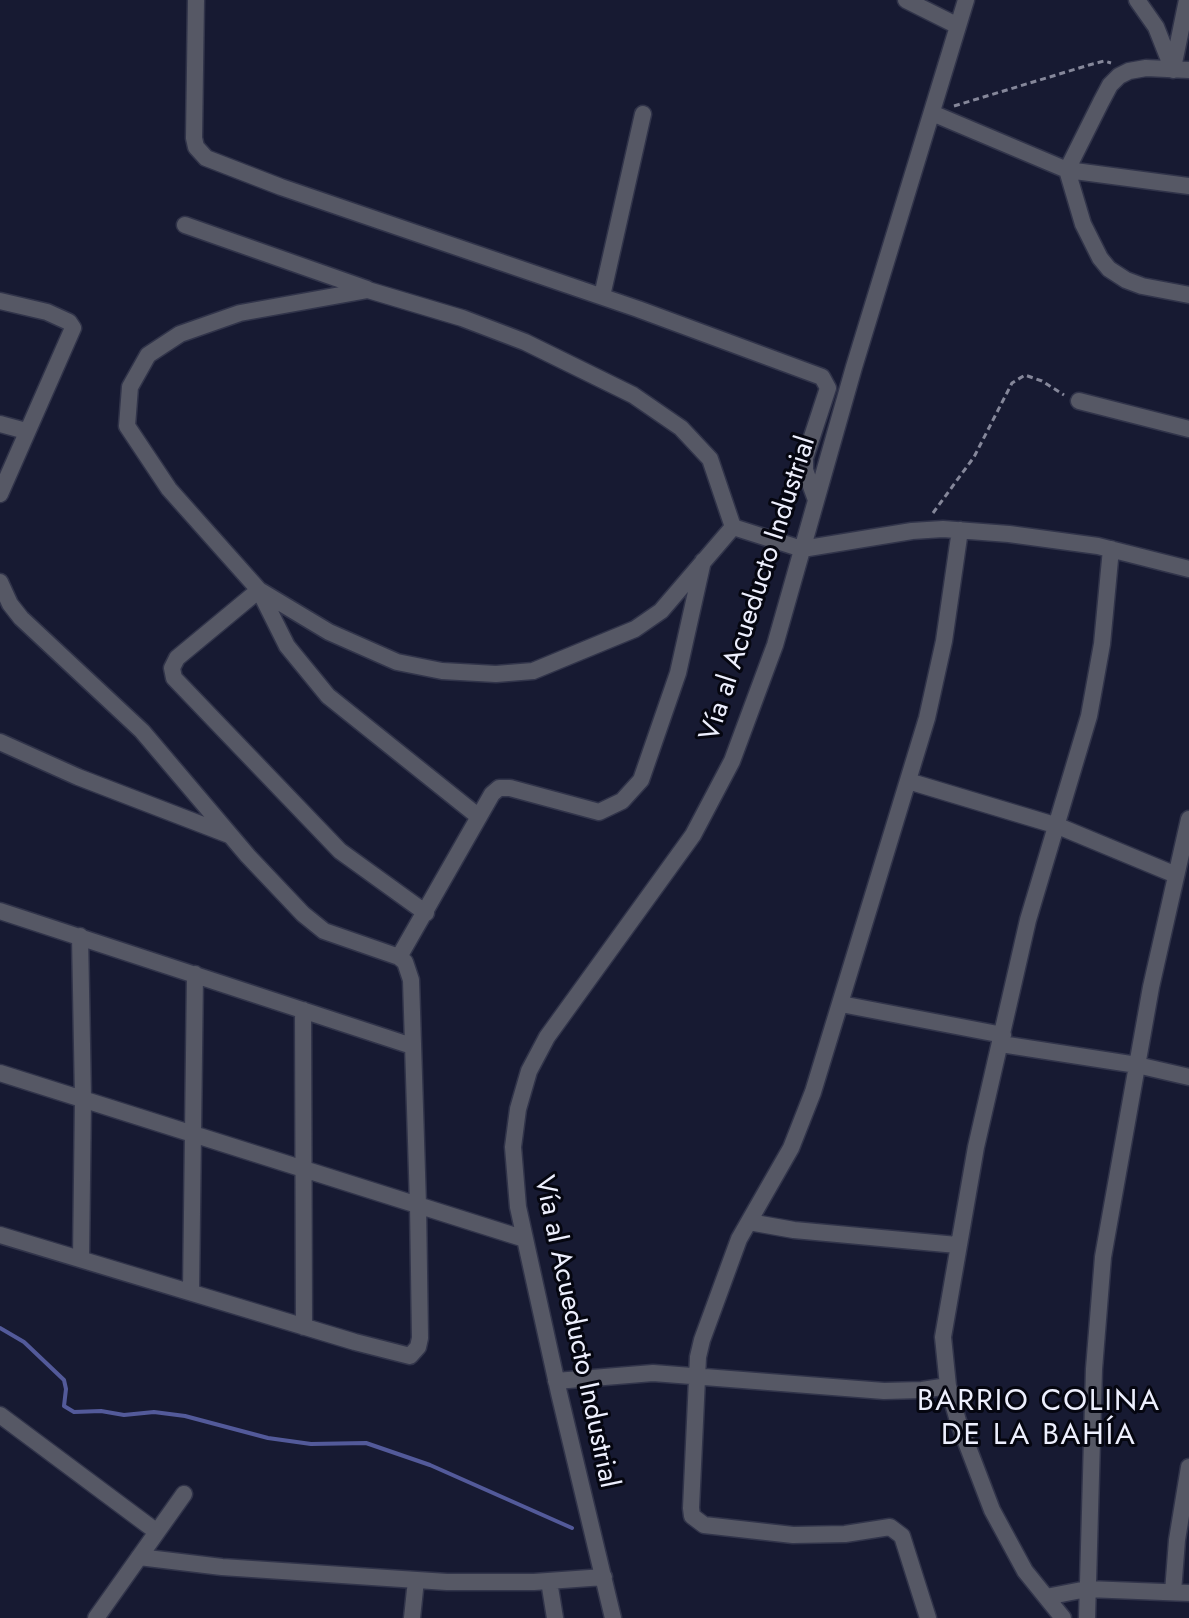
<!DOCTYPE html>
<meta charset="utf-8">
<style>
body{margin:0}
canvas{display:block;background:#171a32}
</style>
<canvas width="1189" height="1618"></canvas>
<script>
const g = document.querySelector('canvas').getContext('2d');
g.lineJoin = 'round';
function shape(rows) {
  const path = new Path2D();
  for (const r of rows) {
    path.moveTo(r[0], r[1]);
    for (let i = 2; i < r.length; i += 2) path.lineTo(r[i], r[i + 1]);
  }
  return path;
}
function stroke(path, color, width, dash) {
  g.strokeStyle = color;
  g.lineWidth = width;
  g.lineCap = dash ? 'butt' : 'round';
  g.setLineDash(dash || []);
  g.stroke(path);
}
function write(font, color, halo, rows, align = 'center') {
  g.font = font + ' Jost,sans-serif';
  g.lineWidth = 6;
  g.setLineDash([]);
  g.textBaseline = 'middle';
  g.strokeStyle = halo;
  g.fillStyle = color;
  for (const [text, x, y, turn = 0] of rows) {
    g.save();
    g.translate(x, y);
    g.rotate((+turn || 0) * Math.PI / 180);
    g.textAlign = isNaN(turn) ? turn : align;
    if (halo) g.strokeText(text, 0, 0);
    g.fillText(text, 0, 0);
    g.restore();
  }
}
stroke(shape([
 [0,1328,24,1342,64,1380,66,1389,64,1406,74,1412,101,1411,124,1415,154,1412,185,1416,268,1438,311,1444,366,1443,430,1465,572,1528]
]), '#535a9a', 4);
const street = shape([
 [196,0,194,138,196,147,206,158,281,187,638,309,822,377,828,388,805,458,805,470,816,500],
 [906,0,958,26],
 [1137,0,1156,27,1173,70],
 [1173,68,1187,0],
 [1189,70,1146,68,1129,71,1119,76,1110,85,1101,102,1067,170,1083,224,1100,258,1109,269,1126,280,1142,286,1189,295],
 [932,113,1067,170,1189,186],
 [185,225,367,289],
 [368,290,462,318,525,342,633,395,681,428,710,459,733,527,661,611,635,629,533,671,496,674,442,671,397,662,329,632,259,590,169,489,127,426,130,387,148,355,180,334,240,313,368,290],
 [602,296,643,114],
 [0,301,47,312,69,322,73,328,0,494],
 [1079,401,1189,429],
 [0,424,26,431],
 [733,527,802,549,912,531,943,529,1009,534,1098,546,1189,569],
 [0,582,10,604,21,618,142,731,248,856,303,914,324,931,399,957,405,962,411,980,418,1205,420,1338,418,1347,410,1356,355,1342,0,1235],
 [0,742,78,777,229,835],
 [908,781,1058,826,1176,875],
 [0,911,412,1046],
 [426,913,340,851,174,678,172,668,177,658,259,590,287,646,328,696,479,817],
 [80,936,83,1099,81,1259],
 [399,957,492,794,499,788,510,788,599,812,622,801,641,780,678,673,703,561],
 [841,1004,1003,1035],
 [303,1010,304,1327],
 [1001,1044,1137,1065,1189,1077],
 [0,1073,525,1239],
 [749,1222,794,1230,957,1245],
 [191,1292,195,974],
 [556,1381,653,1373,884,1391,922,1390,948,1386],
 [0,1415,157,1532],
 [139,1557,222,1567,447,1582,534,1582,604,1577],
 [549,1581,555,1618],
 [1173,1592,1177,1540,1189,1467],
 [1046,1597,1087,1589,1189,1593],
 [96,1618,184,1494],
 [412,1618,416,1580],
 [613,1618,559,1393,518,1207,513,1147,518,1109,529,1071,547,1037,693,835,732,761,775,645,854,367,966,0],
 [928,1618,902,1536,890,1527,845,1534,793,1535,704,1525,692,1516,691,1508,698,1357,702,1340,739,1239,791,1148,813,1092,927,718,944,641,960,530],
 [1063,1618,1025,1571,992,1510,958,1421,948,1386,943,1337,976,1147,1028,920,1089,716,1102,644,1111,549],
 [1087,1618,1094,1369,1103,1257,1151,987,1189,819]
]);
stroke(street, '#31344a', 19);
stroke(shape([
 [954,106,1089,65,1104,61,1111,63],
 [933,513,974,457,1012,383,1025,375,1042,381,1064,395]
]), '#85879a', 3, [6, 4]);
stroke(street, '#565865', 16);
write('28px', '#edeffd', '#050610', [
 ["Vía al Acueducto Industrial",759,589,-72],
 ["Vía al Acueducto Industrial",575,1332,78]
]);
g.letterSpacing = '2px';
write('30px', '#edeffd', '#050610', [
 ["BARRIO COLINA",1039,1403],
 ["DE LA BAHÍA",1039,1437]
]);
g.letterSpacing = '0px';
</script>
